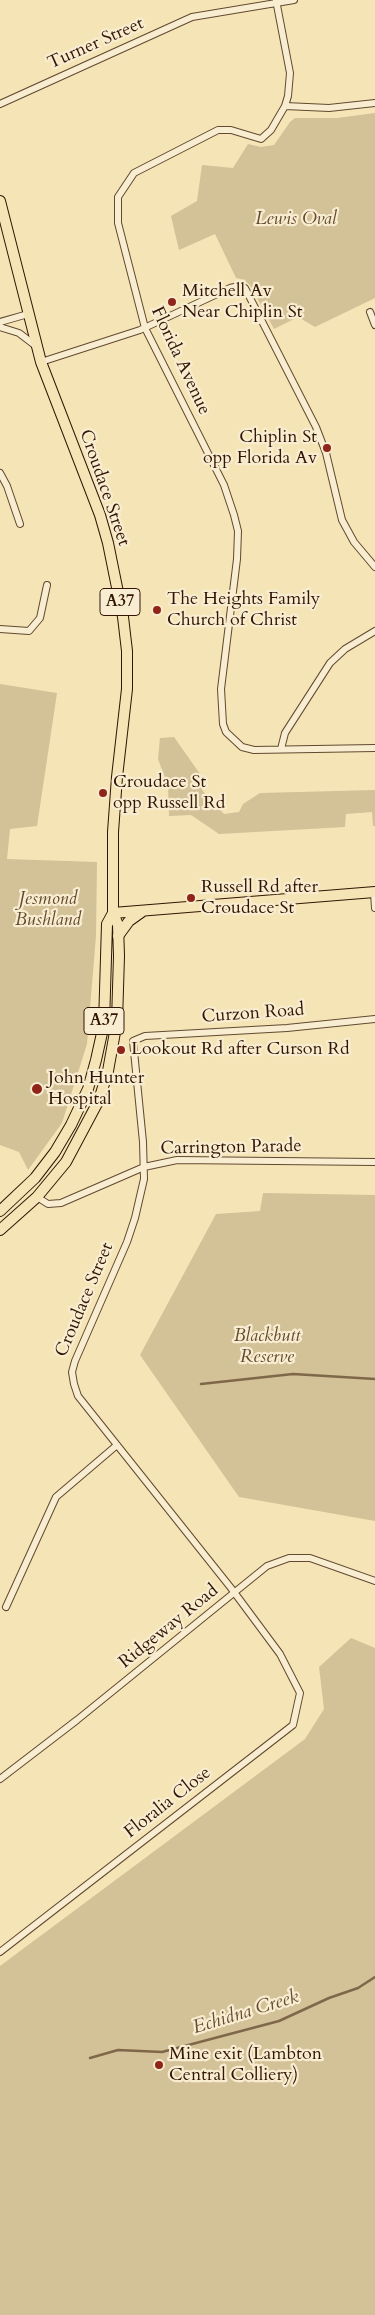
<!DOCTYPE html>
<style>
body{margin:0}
canvas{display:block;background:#f4e4b6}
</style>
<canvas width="375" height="2315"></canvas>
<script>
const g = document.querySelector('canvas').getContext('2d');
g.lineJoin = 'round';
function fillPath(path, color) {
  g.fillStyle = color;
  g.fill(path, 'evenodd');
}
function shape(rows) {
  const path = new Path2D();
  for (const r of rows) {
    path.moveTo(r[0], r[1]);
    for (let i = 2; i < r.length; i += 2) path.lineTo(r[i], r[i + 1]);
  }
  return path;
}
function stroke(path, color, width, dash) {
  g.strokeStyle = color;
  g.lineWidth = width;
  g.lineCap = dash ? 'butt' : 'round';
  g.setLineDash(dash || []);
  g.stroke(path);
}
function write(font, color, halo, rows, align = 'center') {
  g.font = font + ' Cardo,serif';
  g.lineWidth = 4.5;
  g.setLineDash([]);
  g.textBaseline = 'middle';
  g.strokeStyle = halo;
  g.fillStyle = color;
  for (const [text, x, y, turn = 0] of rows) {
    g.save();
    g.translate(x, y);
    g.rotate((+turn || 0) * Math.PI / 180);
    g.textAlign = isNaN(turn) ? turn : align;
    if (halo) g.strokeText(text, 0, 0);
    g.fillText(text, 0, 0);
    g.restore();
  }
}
fillPath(shape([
 [375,113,375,298,315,327,298,317,274,329,250,285,244,280,236,278,215,234,179,250,171,216,197,201,202,165,233,168,248,144,261,147,274,145,290,122,295,118,337,118],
 [0,684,57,693,37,826,10,829,7,859,97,862,96,936,87,1044,62,1123,28,1170,19,1152,0,1145],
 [174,737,205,781,202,790,224,814,239,812,243,804,260,793,375,790,375,826,373,826,372,812,346,814,345,827,219,834,191,815,169,816,168,786,158,759,160,738],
 [263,1193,375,1195,375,1521,239,1497,140,1355,216,1214,260,1211],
 [351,1638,375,1648,375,2315,0,2315,0,1966,305,1739,324,1709,319,1667]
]), '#d3c198');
stroke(shape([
 [201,1384,293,1374,375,1379],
 [90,2058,118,2050,162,2052,279,2021,329,1998,358,1988,375,1977]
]), '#7f674a', 2.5);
const minor = shape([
 [276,0,290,73,288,96,285,106,271,130,261,139,231,130,218,130,134,173,118,197,118,223,145,328,224,485,234,515,238,531,237,559,221,689,223,724,226,732,242,747,254,750,375,748],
 [0,104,192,17,294,0],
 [285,106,329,108,375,103],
 [370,312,375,325],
 [0,322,28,314],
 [0,327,19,333,36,346],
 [41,362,140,330,230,288,239,286,245,288,316,427,326,453,342,520,354,542,375,567],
 [0,473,7,486,20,524],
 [0,629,29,631,40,618,47,585],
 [281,749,285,733,330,663,345,649,375,631],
 [374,893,375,908],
 [37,1197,48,1204,61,1203,144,1167,177,1160,375,1162],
 [6,1607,56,1497,117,1445],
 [0,1779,77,1720,267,1566,289,1558,310,1558,375,1581],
 [0,1952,293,1725,300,1693,280,1654,231,1588,78,1396,74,1384,72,1372,75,1361,127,1242,135,1218,144,1179,143,1142,133,1041,145,1036,287,1028,375,1019]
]);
const primary = shape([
 [113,913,375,892],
 [118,936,129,921,143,911]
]);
const trunk = shape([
 [0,201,41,362,100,515,108,543,123,617,127,651,127,689,117,777,113,832,113,913,118,925,119,956,117,1021,108,1071,99,1100,66,1162,37,1197,0,1230],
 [0,1211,35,1178,55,1152,71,1125,88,1089,96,1060,104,1024,107,924,113,913]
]);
stroke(minor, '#624930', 8);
stroke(primary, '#321504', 12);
stroke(trunk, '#321504', 12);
stroke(minor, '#f8edd0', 6);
stroke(primary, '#f4e4b6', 10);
stroke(trunk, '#f4e4b6', 10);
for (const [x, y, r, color] of [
 [172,302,5,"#8f2418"],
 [327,448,5,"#8f2418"],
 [157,610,5,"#8f2418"],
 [103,793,5,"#8f2418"],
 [191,898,5,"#8f2418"],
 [121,1050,5,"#8f2418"],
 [37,1089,6,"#8f2418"],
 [159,2065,5,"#8f2418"]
]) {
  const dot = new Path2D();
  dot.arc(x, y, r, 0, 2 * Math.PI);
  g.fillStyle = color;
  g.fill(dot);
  stroke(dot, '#f8edd0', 2);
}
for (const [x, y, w] of [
 [120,602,40],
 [104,1021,40]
]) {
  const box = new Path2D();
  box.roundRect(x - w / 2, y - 13.5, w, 27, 4);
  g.fillStyle = '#f8edd0';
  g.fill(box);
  stroke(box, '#321504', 1);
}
write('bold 16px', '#321504', null, [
 ["A37",120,602],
 ["A37",104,1021]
]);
write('18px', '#321504', '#f8edd0', [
 ["Turner Street",96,44,-24],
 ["Florida Avenue",180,361,65],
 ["Croudace Street",104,488,71],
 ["Curzon Road",253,1014,-4],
 ["Carrington Parade",231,1148,-1],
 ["Croudace Street",85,1300,-67],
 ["Ridgeway Road",169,1627,-39],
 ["Floralia Close",168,1803,-38]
]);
write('italic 18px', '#624930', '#f8edd0', [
 ["Lewis Oval",296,220],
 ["Jesmond",48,900],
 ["Bushland",48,921],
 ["Blackbutt",267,1337],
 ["Reserve",267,1358]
]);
write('18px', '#321504', '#f8edd0', [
 ["Mitchell Av",182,292],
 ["Near Chiplin St",182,313],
 ["Chiplin St",317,438,"right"],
 ["opp Florida Av",317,459,"right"],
 ["The Heights Family",167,600],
 ["Church of Christ",167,621],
 ["Croudace St",113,783],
 ["opp Russell Rd",113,804],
 ["Russell Rd after",201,888],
 ["Croudace St",201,909],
 ["Lookout Rd after Curson Rd",131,1050],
 ["John Hunter",48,1079],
 ["Hospital",48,1100],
 ["Mine exit (Lambton",169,2055],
 ["Central Colliery)",169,2076]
], 'left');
write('italic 19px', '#654c33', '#f8edd0', [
 ["Echidna Creek",246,2013,-17]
]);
</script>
